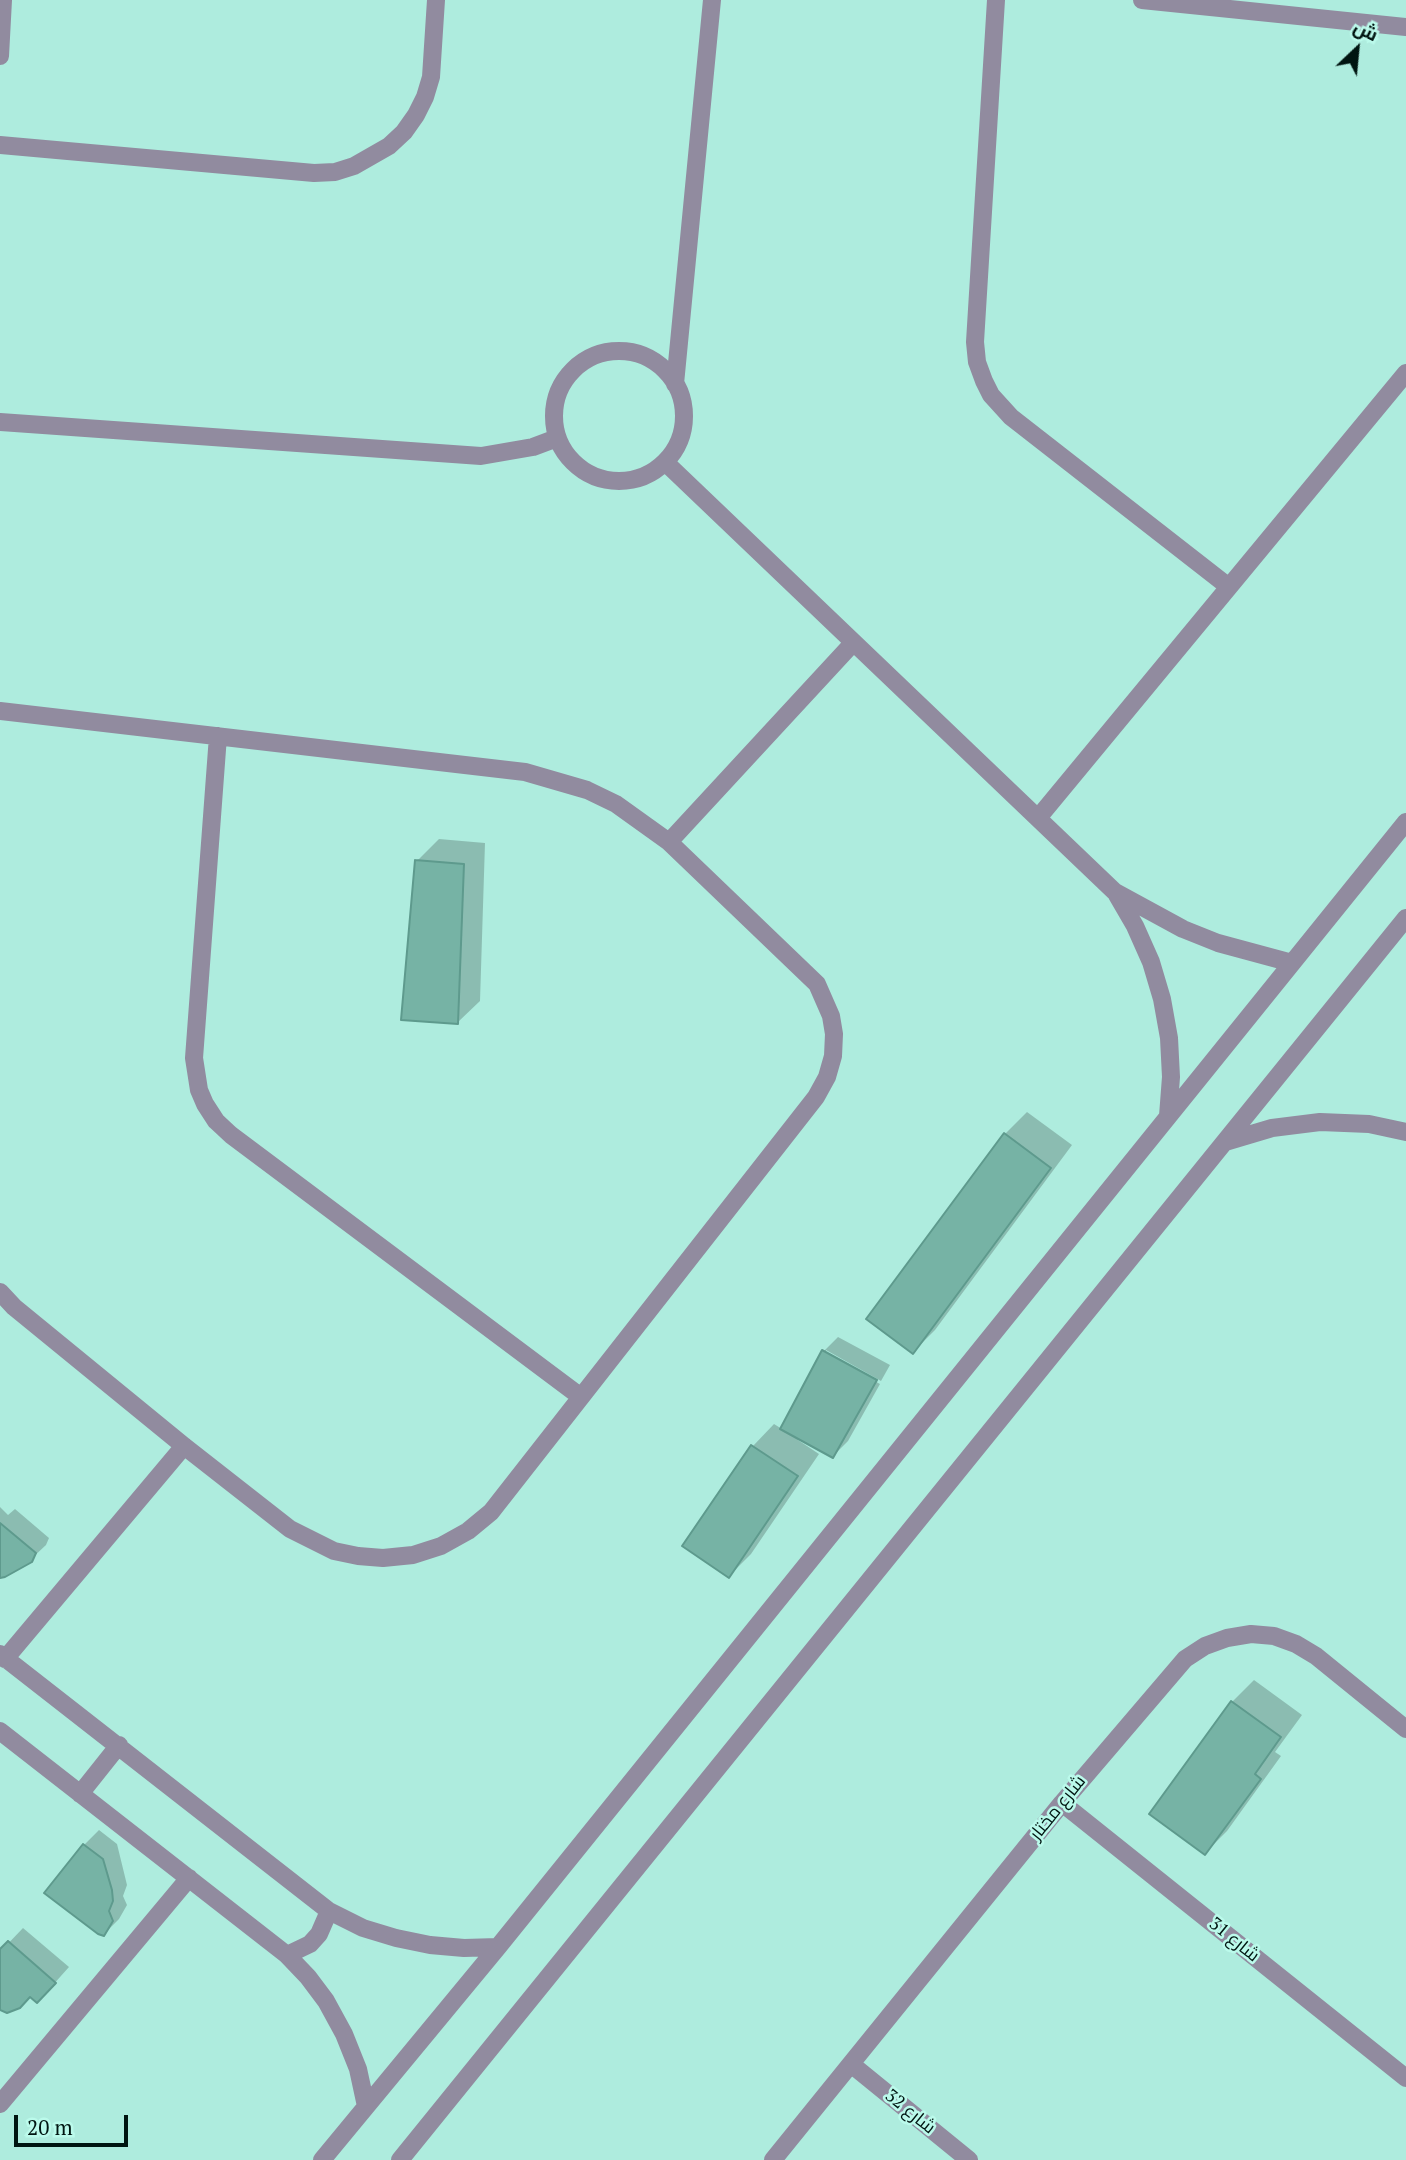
<!DOCTYPE html>
<meta charset="utf-8">
<style>
body{margin:0}
#map{position:relative;width:1406px;height:2160px;overflow:hidden;background:#aeecde;font-family:"PT Serif",Cairo,serif}
canvas{display:block}
.north{position:absolute;left:1322px;top:14px;width:70px;height:70px;-webkit-text-stroke:5px #bbfaeb;paint-order:stroke;rotate:26deg;font-size:19px;font-weight:700;line-height:28px;text-align:center;color:#001511}
.north::after{content:'';display:block;margin:auto;width:24px;height:32px;background:#001511;clip-path:polygon(50% 0,100% 100%,50% 72%,0 100%)}
.scale{position:absolute;left:14px;top:2115px;width:114px;height:32px;box-sizing:border-box;border:4px solid #001511;border-top:0;padding-left:9px;font-size:21px;line-height:24px;white-space:nowrap;color:#001511;-webkit-text-stroke:5px #bbfaeb;paint-order:stroke}
</style>
<div id="map">
<canvas width="1406" height="2160"></canvas>
<div class="north">ش</div>
<div class="scale">20 m</div>
</div>
<script>
const g = document.querySelector('canvas').getContext('2d');
g.lineJoin = 'round';
function fillPath(path, color) {
  g.fillStyle = color;
  g.fill(path, 'evenodd');
}
function shape(rows) {
  const path = new Path2D();
  for (const r of rows) {
    if (r.length === 3) {
      path.moveTo(r[0] + r[2], r[1]);
      path.arc(r[0], r[1], r[2], 0, 2 * Math.PI);
      continue;
    }
    path.moveTo(r[0], r[1]);
    for (let i = 2; i < r.length; i += 2) path.lineTo(r[i], r[i + 1]);
  }
  return path;
}
function stroke(path, color, width, dash) {
  g.strokeStyle = color;
  g.lineWidth = width;
  g.lineCap = dash ? 'butt' : 'round';
  g.setLineDash(dash || []);
  g.stroke(path);
}
function write(font, color, halo, rows, align = 'center') {
  g.font = font + ' "PT Serif",Cairo,serif';
  g.lineWidth = 5;
  g.setLineDash([]);
  g.textBaseline = 'middle';
  g.strokeStyle = halo;
  g.fillStyle = color;
  for (const [text, x, y, turn = 0] of rows) {
    g.save();
    g.translate(x, y);
    g.rotate((+turn || 0) * Math.PI / 180);
    g.textAlign = isNaN(turn) ? turn : align;
    if (halo) g.strokeText(text, 0, 0);
    g.fillText(text, 0, 0);
    g.restore();
  }
}
fillPath(shape([
 [439,839,485,843,480,1001,458,1022,417,861],
 [1027,1112,1072,1145,935,1330,913,1352,868,1319,1005,1134],
 [838,1337,890,1365,881,1381,826,1350,826,1354,880,1384,848,1441,833,1456,799,1437,798,1440,819,1454,751,1554,729,1576,685,1546,753,1446,774,1424,782,1429,824,1351],
 [0,1507,8,1515,15,1509,49,1538,46,1545,30,1560,0,1576],
 [1254,1680,1302,1715,1275,1752,1281,1756,1227,1831,1205,1853,1152,1814,1232,1702],
 [99,1830,117,1844,127,1885,123,1896,127,1905,119,1919,104,1934,47,1893,84,1845],
 [23,1928,69,1967,52,1986,0,2008,0,1952]
]), '#0003');
const building = shape([
 [415,860,464,864,458,1024,401,1020,415,860],
 [1004,1133,1051,1168,913,1354,866,1319,1004,1133],
 [822,1350,877,1380,833,1458,780,1429,822,1350],
 [751,1445,798,1476,729,1578,682,1546,751,1445],
 [0,1523,36,1553,32,1562,5,1577,0,1578,0,1523],
 [1231,1701,1281,1737,1255,1774,1261,1779,1205,1855,1149,1814,1231,1701],
 [83,1844,103,1859,112,1890,113,1901,109,1911,113,1921,104,1936,98,1934,44,1893,83,1844],
 [8,1941,56,1983,37,2003,30,1997,20,2008,7,2013,0,2010,0,1949,8,1941]
]);
fillPath(building, '#76b3a5');
stroke(building, '#5e9a8d', 2);
stroke(shape([
 [996,0,975,342,977,362,984,381,991,395,1011,417,1229,587],
 [1142,0,1406,27],
 [0,56,3,0],
 [0,145,314,173,335,172,354,166,389,146,404,132,416,115,425,97,431,77,436,0],
 [619,416,65],
 [675,384,712,0],
 [0,422,481,456,533,447,557,438],
 [665,462,1115,892,1183,929,1218,943,1292,963],
 [0,711,525,772,587,790,616,804,669,842,817,984,831,1016,834,1034,833,1056,827,1077,816,1097,491,1512,468,1531,441,1546,413,1555,383,1558,358,1556,334,1551,290,1529,184,1446,14,1307,0,1292],
 [218,736,194,1058,199,1090,205,1104,216,1121,231,1135,581,1397],
 [1038,818,1406,373],
 [669,842,853,643],
 [1117,895,1135,926,1151,962,1162,999,1169,1038,1171,1077,1168,1116],
 [1225,1142,1272,1128,1320,1122,1369,1124,1406,1132],
 [0,1654,329,1911,363,1928,396,1938,430,1945,464,1948,498,1947],
 [5,1659,184,1446],
 [0,1731,287,1955,308,1977,326,2001,344,2034,358,2069,366,2106],
 [80,1794,119,1745],
 [1062,1803,1406,2078],
 [287,1955,310,1944,319,1934,329,1911],
 [851,2064,969,2160],
 [0,2104,189,1878],
 [322,2160,498,1947,1406,822],
 [400,2160,1406,918],
 [773,2160,1062,1803,1185,1659,1205,1646,1227,1638,1251,1634,1274,1636,1296,1644,1316,1656,1406,1729]
]), '#918b9f', 18);
write('18px', '#001511', '#bbfaeb', [
 ["شارع مختار",1058,1808,-51],
 ["شارع 31",1234,1940,39],
 ["شارع 32",910,2112,39]
]);
</script>
